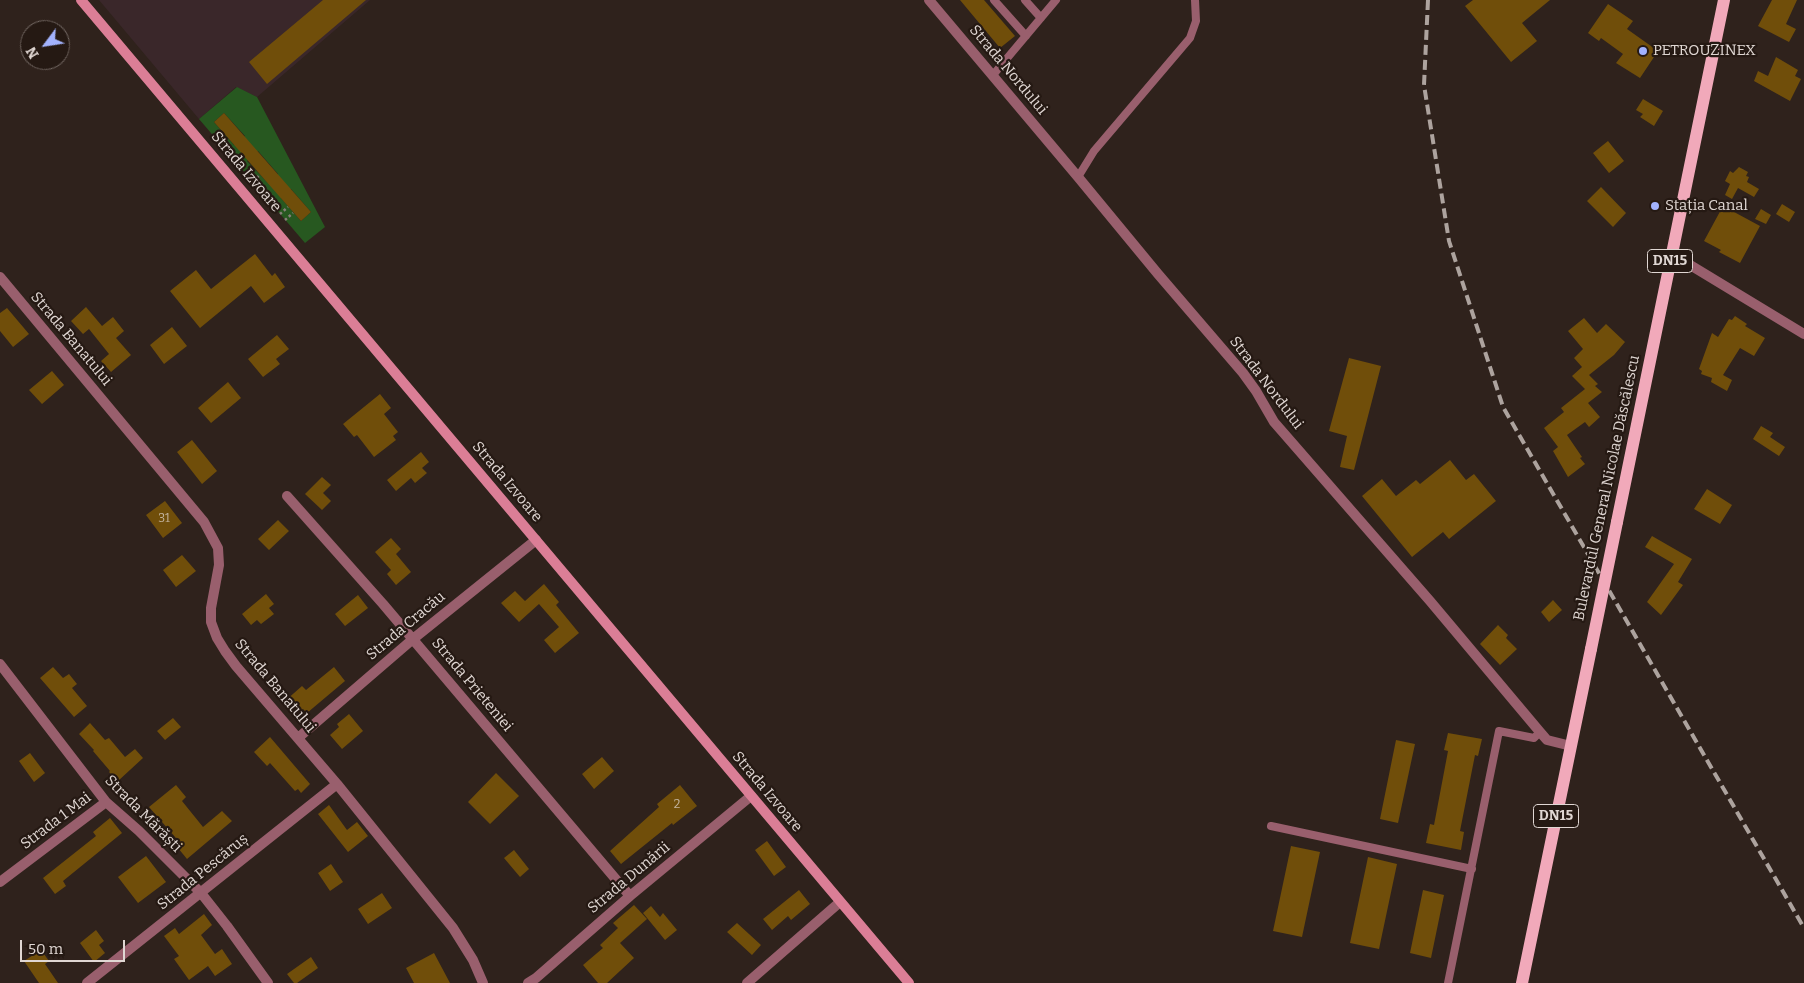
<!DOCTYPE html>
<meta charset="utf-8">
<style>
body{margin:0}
#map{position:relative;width:1804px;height:983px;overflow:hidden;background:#2f221c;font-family:Bitter,serif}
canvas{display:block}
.north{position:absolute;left:20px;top:20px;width:50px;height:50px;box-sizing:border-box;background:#251913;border:1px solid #706560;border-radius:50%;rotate:239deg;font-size:14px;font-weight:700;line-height:20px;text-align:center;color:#e0d7d3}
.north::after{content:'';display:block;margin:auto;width:18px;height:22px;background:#a2b2fd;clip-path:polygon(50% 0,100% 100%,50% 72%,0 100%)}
.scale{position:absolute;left:20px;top:940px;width:105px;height:22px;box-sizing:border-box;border:2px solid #e0d7d3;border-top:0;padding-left:6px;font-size:15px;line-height:18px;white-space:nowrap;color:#e0d7d3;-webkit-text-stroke:4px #251913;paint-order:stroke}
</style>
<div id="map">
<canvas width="1804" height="983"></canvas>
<div class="north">N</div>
<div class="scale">50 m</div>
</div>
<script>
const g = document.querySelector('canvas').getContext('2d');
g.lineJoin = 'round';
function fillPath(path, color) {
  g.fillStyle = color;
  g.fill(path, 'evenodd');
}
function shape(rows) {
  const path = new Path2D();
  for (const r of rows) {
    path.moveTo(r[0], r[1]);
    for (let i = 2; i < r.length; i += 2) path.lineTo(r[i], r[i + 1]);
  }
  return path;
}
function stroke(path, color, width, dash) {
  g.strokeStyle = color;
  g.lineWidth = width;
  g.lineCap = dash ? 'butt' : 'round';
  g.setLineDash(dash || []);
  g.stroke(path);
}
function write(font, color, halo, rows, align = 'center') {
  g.font = font + ' Bitter,serif';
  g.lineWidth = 4.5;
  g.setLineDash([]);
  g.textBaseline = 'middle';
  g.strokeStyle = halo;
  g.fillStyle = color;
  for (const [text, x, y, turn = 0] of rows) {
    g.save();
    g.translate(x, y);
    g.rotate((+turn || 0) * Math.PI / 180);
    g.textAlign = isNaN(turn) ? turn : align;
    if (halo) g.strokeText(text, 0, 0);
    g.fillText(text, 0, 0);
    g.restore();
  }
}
fillPath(shape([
 [99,0,370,0,257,97,236,87,199,119]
]), '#3a272a');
fillPath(shape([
 [237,87,257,97,325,227,305,243,199,119],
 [224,113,245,136,234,145,214,122],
 [258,151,278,174,268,183,247,161],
 [291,189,311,212,301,221,281,198]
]), '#275820');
fillPath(shape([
 [323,0,366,0,267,84,249,62],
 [960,0,984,0,1015,36,1000,48],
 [1473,0,1550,0,1522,23,1537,41,1511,62,1465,6],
 [1772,0,1797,0,1786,24,1796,29,1789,42,1758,26],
 [1608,4,1633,21,1627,29,1658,51,1640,78,1616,63,1623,54,1601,38,1599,41,1588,33],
 [1776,57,1798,70,1795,76,1801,79,1790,101,1754,81,1758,71,1768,76],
 [1643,99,1663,111,1654,126,1640,117,1643,114,1636,110],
 [224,113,311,212,301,221,214,122],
 [1608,141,1624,161,1609,173,1593,153],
 [1739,167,1748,172,1746,176,1749,177,1747,182,1759,189,1754,197,1738,188,1732,199,1725,195,1730,184,1725,181,1730,171,1733,173],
 [1601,187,1626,213,1613,227,1587,201],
 [1782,204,1795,212,1789,222,1776,214],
 [1723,206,1760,226,1740,263,1719,252,1721,250,1704,241],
 [1761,209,1771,215,1766,224,1755,219],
 [255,254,272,276,275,273,285,287,264,303,251,286,200,328,170,291,196,270,211,289],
 [86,307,102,326,113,317,124,331,116,338,131,355,111,372,101,361,109,354,89,329,83,334,71,321],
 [7,308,29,334,13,347,0,331,0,313],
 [1735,316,1747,324,1745,326,1765,338,1754,356,1740,348,1723,375,1732,380,1727,391,1711,382,1712,378,1701,374,1702,371,1699,369,1712,333,1718,337,1729,319,1732,320],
 [1584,318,1597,333,1606,324,1625,342,1614,355,1589,375,1598,384,1595,386,1602,392,1588,403,1600,417,1589,427,1585,422,1567,435,1582,457,1580,458,1585,464,1568,477,1553,451,1558,447,1544,428,1564,412,1561,408,1585,389,1572,376,1582,367,1574,358,1583,349,1568,331],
 [172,327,187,346,164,364,150,345],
 [277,335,289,349,276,359,280,364,263,377,248,359],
 [1349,358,1381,366,1354,470,1340,467,1347,436,1329,431],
 [52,371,64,385,42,404,29,390],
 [228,382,241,398,211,423,198,408],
 [380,394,391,408,384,414,398,432,393,436,396,440,374,457,357,435,354,437,343,424],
 [1761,426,1773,433,1770,437,1785,447,1779,456,1753,439],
 [192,440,217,471,202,484,177,452],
 [421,452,429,462,422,468,427,473,415,483,411,478,396,491,387,480],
 [1450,460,1466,480,1474,474,1496,501,1449,539,1443,532,1412,557,1362,496,1382,479,1396,496,1416,480,1420,484],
 [322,477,331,485,323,493,331,501,322,510,305,494],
 [1707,489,1732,505,1720,524,1694,509],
 [165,501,182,523,163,538,146,515],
 [278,520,289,531,269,550,258,539],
 [1652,536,1692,559,1678,582,1683,585,1661,615,1647,602,1674,564,1645,547],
 [391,538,401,549,396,554,411,572,396,585,387,574,391,570,375,552],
 [182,555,196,571,176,587,163,570],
 [544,584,559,602,556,605,579,633,555,653,544,640,559,627,539,604,519,622,501,603,515,591,525,601],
 [266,594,274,604,269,608,274,614,261,624,257,620,251,625,242,614],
 [358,595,368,608,345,626,335,614],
 [1553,600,1562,610,1549,622,1541,612],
 [1498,625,1508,635,1506,638,1517,649,1500,665,1480,644],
 [53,667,63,678,69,674,77,684,72,688,87,706,74,717,40,678],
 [334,667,345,681,307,713,303,709,297,714,285,701,302,686,306,690],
 [349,714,363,731,342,749,330,735,339,727,337,724],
 [173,718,181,727,165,740,157,731],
 [90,723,105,740,109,738,125,757,135,749,143,758,118,781,109,772,110,771,93,751,94,750,79,734],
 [1448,733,1482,739,1478,756,1475,755,1460,831,1464,832,1461,850,1426,843,1430,824,1434,825,1448,751,1444,750],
 [270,737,310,784,301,793,298,789,295,791,270,763,267,766,254,752],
 [1396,740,1415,744,1398,823,1380,819],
 [30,753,45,773,34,782,19,761],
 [602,757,614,771,594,789,582,774],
 [496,773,519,796,490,824,468,802],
 [176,785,186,797,182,801,203,827,222,811,232,821,187,859,178,848,182,845,149,807],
 [680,785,697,806,673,825,672,823,621,864,610,851,659,807,657,804],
 [329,805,347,830,357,822,368,836,348,852,318,814],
 [110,818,122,833,63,881,66,886,55,894,43,878,96,836,93,832],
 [767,841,786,867,774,876,755,850],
 [1291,846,1320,852,1302,937,1273,931],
 [514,850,529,869,520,877,504,858],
 [146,856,166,882,138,903,118,877],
 [1368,857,1397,864,1379,949,1350,943],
 [331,864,343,882,330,891,318,873],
 [799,890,810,904,791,920,788,916,772,930,763,919],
 [1423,890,1444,895,1431,958,1410,953],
 [382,893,392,908,368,924,358,909],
 [634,905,647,919,620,943,634,958,607,983,598,983,583,965,603,948,600,945,618,928,613,923],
 [651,906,660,917,663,913,677,930,665,940,643,913],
 [204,914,212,925,201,935,215,954,222,949,232,964,215,976,208,966,189,980,174,959,179,956,164,936,175,928,179,934],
 [737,923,761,945,752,955,727,932],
 [96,930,104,941,99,945,105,953,94,962,80,943],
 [41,950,49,961,45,964,58,983,39,983,24,961],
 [434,953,450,983,414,983,406,968],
 [311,957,318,968,297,983,294,983,287,974]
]), '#704e0a');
stroke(shape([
 [215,137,222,131],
 [220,143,227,136],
 [248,176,255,169],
 [253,181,260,175],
 [280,214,288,207],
 [285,220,293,213]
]), '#897f7a', 2.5, [2.5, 2.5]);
stroke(shape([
 [994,0,1026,36],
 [1025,0,1041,18],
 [993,75,1056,0],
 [1078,177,1094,151,1190,38,1196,21,1195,0],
 [1271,826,1472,869],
 [1448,983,1499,731,1534,738,1540,732]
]), '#995f6d', 8);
stroke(shape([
 [929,0,1078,177,1158,274,1243,373,1256,391,1274,422,1430,601,1540,732,1547,740,1571,746],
 [1672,254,1804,334],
 [0,277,204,522,218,548,219,565,211,608,211,622,217,638,225,651,236,666,337,784,453,928,473,960,483,983],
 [287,496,383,604,630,896],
 [0,664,106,802,139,831,201,893,227,926,268,983],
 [298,738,413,639,536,540],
 [0,882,106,802],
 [87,983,337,784],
 [528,983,536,978,630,896,751,796],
 [747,983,840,902]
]), '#995f6d', 10);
stroke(shape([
 [81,0,909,983]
]), '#db7e96', 10);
stroke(shape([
 [1617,522,1724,0],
 [1522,983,1591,649]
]), '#f1a9ba', 12);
stroke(shape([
 [1428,0,1424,85,1449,241,1503,407,1804,928]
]), '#ada39e', 4, [10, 5]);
stroke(shape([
 [1591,649,1617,522]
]), '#f1a9ba', 12);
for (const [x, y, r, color] of [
 [1643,51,5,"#a2b2fd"],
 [1655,206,5,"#a2b2fd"]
]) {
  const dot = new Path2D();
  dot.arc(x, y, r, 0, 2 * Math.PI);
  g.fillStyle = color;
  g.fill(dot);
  stroke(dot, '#251913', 2);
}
write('12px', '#c4b5a1', null, [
 ["31",164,519],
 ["2",677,805]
]);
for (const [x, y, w] of [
 [1670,261,45],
 [1556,816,45]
]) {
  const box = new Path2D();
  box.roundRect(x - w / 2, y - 11.5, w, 23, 4);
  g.fillStyle = '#251913';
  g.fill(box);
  stroke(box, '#e0d7d3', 1);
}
write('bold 14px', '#e0d7d3', null, [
 ["DN15",1670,261],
 ["DN15",1556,816]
]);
write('15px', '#e0d7d3', '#251913', [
 ["PETROUZINEX",1653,51],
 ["Stația Canal",1665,206]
], 'left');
write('15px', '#e0d7d3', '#251913', [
 ["Strada Nordului",1008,70,50],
 ["Strada Izvoare",246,172,50],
 ["Strada Banatului",71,339,50],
 ["Strada Nordului",1266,383,53],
 ["Strada Izvoare",507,482,50],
 ["Bulevardul General Nicolae Dăscălescu",1607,488,-78],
 ["Strada Cracău",406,626,-40],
 ["Strada Prieteniei",472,685,50],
 ["Strada Banatului",275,686,50],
 ["Strada Izvoare",767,792,50],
 ["Strada Mărăști",143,814,45],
 ["Strada 1 Mai",56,821,-37],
 ["Strada Pescăruș",203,872,-39],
 ["Strada Dunării",629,878,-40]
]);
</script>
